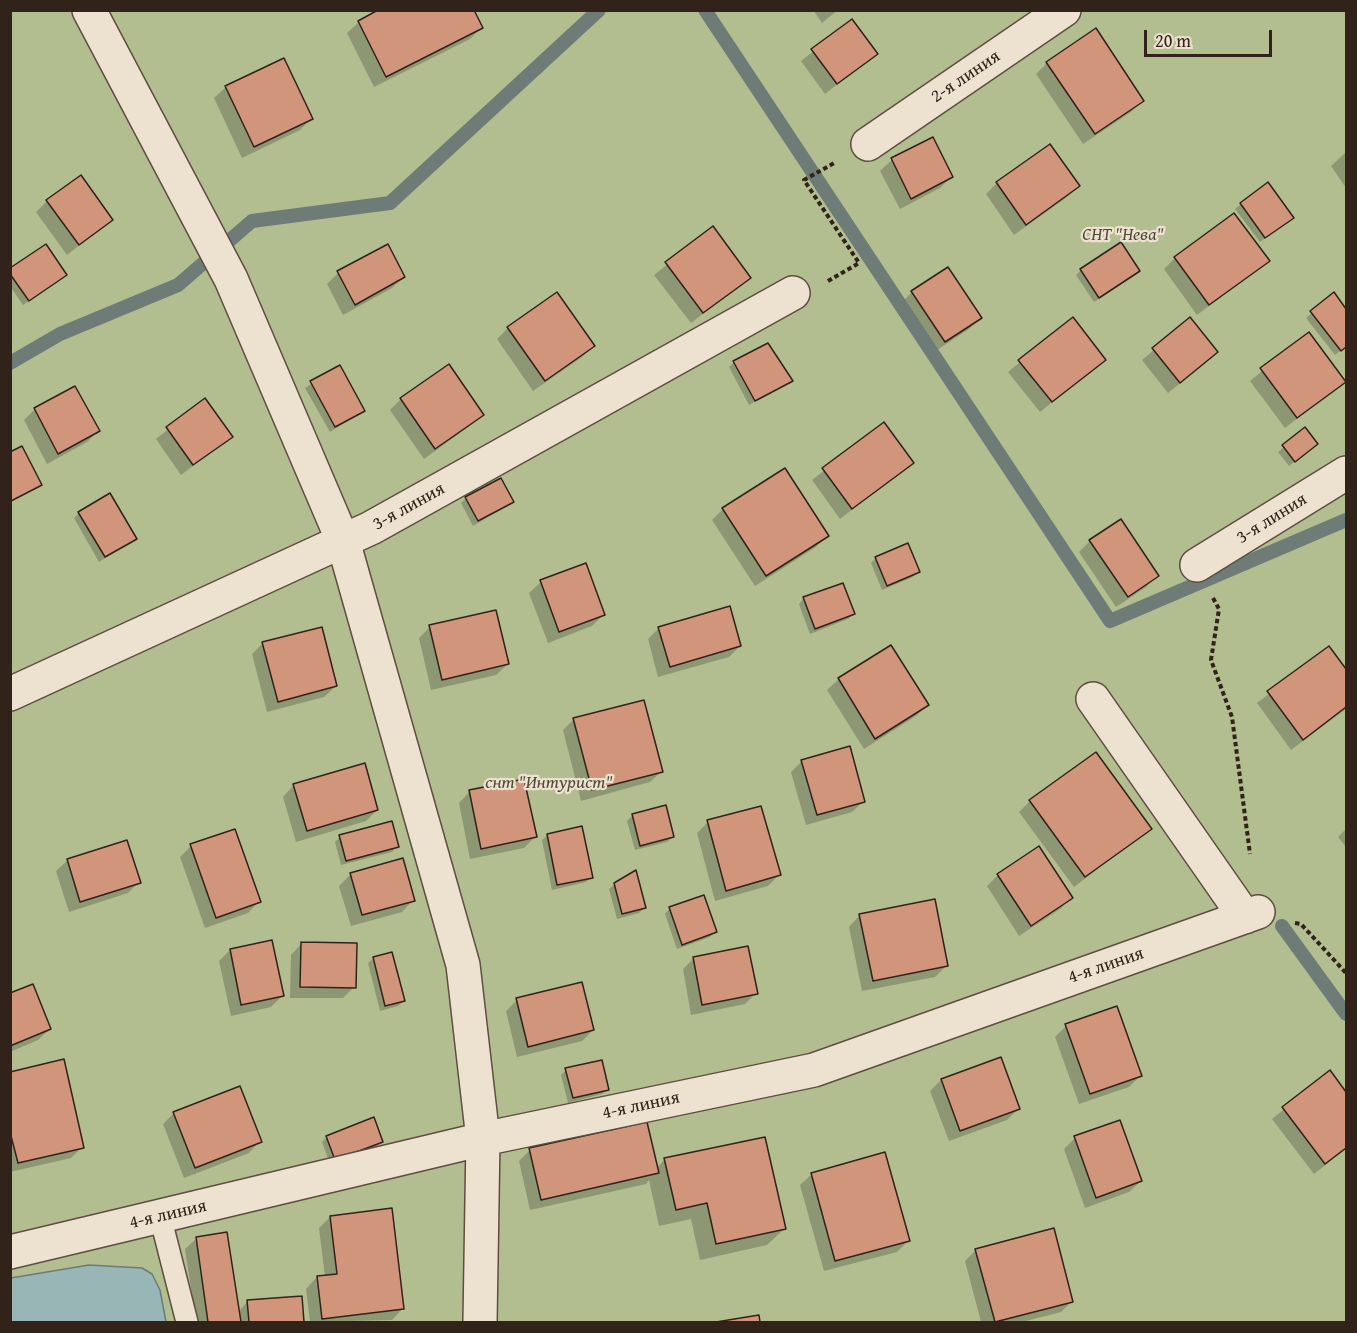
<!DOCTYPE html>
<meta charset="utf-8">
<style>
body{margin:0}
#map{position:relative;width:1357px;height:1333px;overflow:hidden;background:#e3d2b7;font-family:"Gentium Book Plus",serif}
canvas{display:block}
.frame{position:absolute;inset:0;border:12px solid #31221a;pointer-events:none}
.scale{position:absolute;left:1144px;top:30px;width:128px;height:27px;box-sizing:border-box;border:3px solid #31221a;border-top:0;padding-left:8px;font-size:18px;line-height:21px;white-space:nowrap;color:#31221a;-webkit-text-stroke:4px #ede2d0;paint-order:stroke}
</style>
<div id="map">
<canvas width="1357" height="1333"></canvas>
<div class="frame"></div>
<div class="scale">20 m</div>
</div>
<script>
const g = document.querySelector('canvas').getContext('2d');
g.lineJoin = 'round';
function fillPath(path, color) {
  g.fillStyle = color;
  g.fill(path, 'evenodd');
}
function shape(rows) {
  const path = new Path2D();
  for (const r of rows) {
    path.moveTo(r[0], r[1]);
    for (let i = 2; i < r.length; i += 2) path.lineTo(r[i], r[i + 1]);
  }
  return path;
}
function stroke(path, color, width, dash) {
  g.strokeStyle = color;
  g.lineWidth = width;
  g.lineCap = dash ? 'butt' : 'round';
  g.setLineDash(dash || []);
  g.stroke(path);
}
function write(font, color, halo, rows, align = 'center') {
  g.font = font + ' "Gentium Book Plus",serif';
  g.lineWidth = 4.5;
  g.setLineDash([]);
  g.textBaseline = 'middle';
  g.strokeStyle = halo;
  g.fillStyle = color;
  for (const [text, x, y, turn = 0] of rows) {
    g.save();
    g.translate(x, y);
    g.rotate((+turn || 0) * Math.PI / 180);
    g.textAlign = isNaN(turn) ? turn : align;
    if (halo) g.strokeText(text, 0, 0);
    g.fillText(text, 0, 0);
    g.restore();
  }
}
fillPath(shape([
 [10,11,1346,11,1346,1322,11,1322]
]), '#b2bd90');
const water = shape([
 [89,1265,142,1268,152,1274,160,1290,166,1322,11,1322,11,1278,89,1265]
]);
fillPath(water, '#97b6b5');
stroke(water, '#6e7b77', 1.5);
fillPath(shape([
 [382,10,481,28,470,39,374,87,347,33,359,22],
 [813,10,838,10,822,23],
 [852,21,876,54,825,94,801,61],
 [1095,30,1142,101,1131,112,1083,144,1036,74,1047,63],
 [226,87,311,119,300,130,242,158,214,98],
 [932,139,951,177,940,188,900,209,880,171,892,160],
 [1346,152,1346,188,1331,166],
 [997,183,1078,186,1067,197,1014,235,986,194],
 [47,201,111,220,67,255,36,212],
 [1241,204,1286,223,1260,242,1235,209],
 [713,228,749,278,691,323,654,275],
 [387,246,403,277,392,288,343,315,327,284,338,273],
 [1175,258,1268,261,1197,315,1164,269],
 [10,270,65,275,23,305,10,286],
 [1081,270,1133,276,1094,302,1076,275],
 [912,292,980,318,969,329,934,352,901,303],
 [1334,294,1346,311,1346,346,1335,355,1306,318],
 [1072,319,1104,360,1040,412,1008,372],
 [1190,320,1205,363,1168,393,1142,360],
 [508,328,593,346,582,357,533,391,497,339],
 [1308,334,1344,382,1285,428,1250,381],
 [734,362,791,380,749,405,729,367],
 [339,367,363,411,330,432,305,388],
 [401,399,482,414,471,425,424,459,390,410],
 [205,400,231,437,181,475,156,439],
 [35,409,98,431,87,442,47,464,24,420],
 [884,424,912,463,840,519,812,480],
 [1305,430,1311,449,1289,466,1278,452],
 [10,454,40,484,10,502],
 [466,498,512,502,473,526,461,503],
 [723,509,827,535,816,547,755,586,712,520],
 [79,513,135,539,99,562,74,518],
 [1090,541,1157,576,1146,587,1116,607,1079,552],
 [876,558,918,571,913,577,882,590,871,563],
 [585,565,603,615,592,626,548,643,529,593,541,582],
 [804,598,853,614,848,619,810,634,799,604],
 [430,627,508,664,496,675,431,690,419,638],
 [659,628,740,646,729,657,658,677,648,639],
 [263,643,336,686,324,697,267,712,252,654],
 [1329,648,1346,671,1346,709,1291,750,1257,703],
 [839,679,927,705,916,716,864,749,827,690],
 [574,719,662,771,650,782,581,801,563,730],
 [802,761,864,801,852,812,806,825,791,772],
 [294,785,377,810,366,821,296,842,283,797],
 [470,791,535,837,524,848,470,859,459,803],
 [1030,801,1150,829,1074,887,1019,812],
 [633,815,673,836,667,842,635,850,627,821],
 [708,822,779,875,768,886,715,901,697,833],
 [1346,829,1346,847,1338,837],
 [548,835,592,877,586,882,552,890,542,840],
 [340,837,397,846,392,852,341,865,335,842],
 [191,846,259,901,248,913,205,928,180,857],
 [68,860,139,882,128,893,69,912,56,871],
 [351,874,413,900,402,912,351,926,339,886],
 [998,875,1071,898,1060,909,1019,936,987,886],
 [615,884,644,908,639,913,617,919,609,889],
 [670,908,715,932,710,937,677,949,665,914],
 [860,915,946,966,935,977,862,991,849,927],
 [302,943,354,987,343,998,290,998,291,955],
 [230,950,282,996,271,1007,231,1016,219,961],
 [374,958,404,1001,398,1006,380,1011,368,963],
 [694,958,756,993,745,1004,691,1015,683,969],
 [10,995,50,1029,38,1040,10,1052],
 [517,1000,593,1030,582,1041,517,1057,506,1011],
 [1066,1026,1140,1076,1129,1087,1079,1104,1055,1037],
 [1000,1059,1018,1109,1007,1120,949,1141,930,1091,941,1080],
 [566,1070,607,1089,602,1094,568,1103,561,1075],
 [10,1073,82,1147,71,1158,10,1172],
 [1329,1073,1346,1095,1346,1149,1314,1174,1272,1119],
 [174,1113,260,1141,249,1153,184,1178,163,1124],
 [327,1137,381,1141,376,1146,330,1164,322,1142],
 [1075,1138,1141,1181,1129,1192,1085,1208,1064,1149],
 [530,1150,656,1169,665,1159,784,1229,767,1245,700,1260,691,1219,659,1226,649,1180,646,1184,530,1210,519,1161],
 [812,1174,908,1241,897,1252,824,1271,800,1185],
 [330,1217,403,1308,392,1320,310,1322,306,1289,317,1277,325,1277,319,1228],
 [197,1238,238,1312,248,1301,301,1298,303,1322,196,1322,185,1249],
 [976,1250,1072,1301,1061,1312,1022,1322,981,1322,965,1261]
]), '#0003');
stroke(shape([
 [705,10,1110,621,1346,520],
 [10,363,60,334,178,285,252,221,390,203,599,10],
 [1282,926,1346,1014]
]), '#6e7b77', 14);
const building = shape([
 [378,10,474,10,483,28,386,77,358,21,378,10],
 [852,19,878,54,837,84,811,49,852,19],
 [1096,28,1144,101,1095,134,1046,62,1096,28],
 [284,58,313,119,254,147,225,86,284,58],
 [933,137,953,177,911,199,891,158,933,137],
 [1050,144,1080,186,1026,225,996,182,1050,144],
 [81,175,113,220,79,245,46,200,81,175],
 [1268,182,1294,218,1265,238,1240,203,1268,182],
 [1234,213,1270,261,1209,305,1174,257,1234,213],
 [713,226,751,278,703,313,665,262,713,226],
 [1121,242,1140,271,1099,298,1080,269,1121,242],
 [46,244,67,275,29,301,10,274,10,268,46,244],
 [388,244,405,277,355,305,337,271,388,244],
 [948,267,982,318,945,342,911,291,948,267],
 [557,292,595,346,545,381,507,327,557,292],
 [1334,292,1346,309,1346,347,1341,351,1310,311,1334,292],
 [1073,317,1106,360,1052,402,1018,360,1073,317],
 [1190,317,1218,352,1180,383,1152,348,1190,317],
 [1309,332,1346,382,1297,418,1260,368,1309,332],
 [768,343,793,381,755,401,733,361,768,343],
 [449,364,484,415,435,449,400,398,449,364],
 [340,365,365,411,335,427,310,381,340,365],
 [75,386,100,431,58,454,34,408,75,386],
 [205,398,233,437,193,465,166,427,205,398],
 [884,422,914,463,852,509,822,468,884,422],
 [1305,427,1318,444,1295,462,1282,445,1305,427],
 [22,446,42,485,11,501,10,452,22,446],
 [785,468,829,536,766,576,722,508,785,468],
 [501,478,514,502,478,521,465,497,501,478],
 [110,493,137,539,105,557,78,512,110,493],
 [1121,519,1159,576,1128,597,1089,540,1121,519],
 [908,543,920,572,887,586,875,557,908,543],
 [586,563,605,615,559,632,540,580,586,563],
 [843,583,855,614,815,629,803,597,843,583],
 [730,606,741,646,670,667,658,627,730,606],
 [496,610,509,664,442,680,429,625,496,610],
 [322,627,337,686,278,702,262,642,322,627],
 [891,645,929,705,875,739,838,678,891,645],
 [1329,646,1346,669,1346,707,1303,740,1267,691,1329,646],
 [644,700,663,772,592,790,573,718,644,700],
 [850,746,865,802,817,815,801,760,850,746],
 [1096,752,1152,829,1085,877,1029,800,1096,752],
 [365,763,378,810,307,831,293,784,365,763],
 [524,779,537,837,481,849,469,790,524,779],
 [666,805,674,837,640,846,632,814,666,805],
 [761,806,781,875,726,891,707,820,761,806],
 [392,821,399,847,346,861,339,835,392,821],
 [582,826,593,878,557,885,547,834,582,826],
 [235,829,261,902,216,918,190,844,235,829],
 [127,840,141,883,80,902,67,859,127,840],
 [1039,846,1073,898,1031,926,997,874,1039,846],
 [403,858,415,901,362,915,350,873,403,858],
 [636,870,646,908,622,914,614,883,636,870],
 [704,895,717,932,682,945,669,907,704,895],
 [935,899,948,966,873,981,859,914,935,899],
 [272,940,284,996,241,1005,230,949,272,940],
 [301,942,357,943,356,988,300,987,301,942],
 [748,946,758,994,702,1005,693,957,748,946],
 [392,952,405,1001,385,1006,373,957,392,952],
 [582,982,594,1030,528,1047,516,998,582,982],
 [33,984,51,1029,10,1046,10,993,33,984],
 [1117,1006,1142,1076,1090,1094,1065,1024,1117,1006],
 [1001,1057,1020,1109,960,1131,941,1079,1001,1057],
 [64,1059,84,1148,18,1163,10,1132,10,1072,64,1059],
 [602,1060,609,1090,573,1098,565,1068,602,1060],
 [1330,1070,1346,1092,1346,1148,1325,1164,1282,1107,1330,1070],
 [240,1086,262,1142,195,1168,173,1112,240,1086],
 [374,1117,383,1142,335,1160,326,1136,374,1117],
 [1120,1120,1142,1181,1096,1198,1074,1136,1120,1120],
 [647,1122,659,1173,541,1200,529,1148,647,1122],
 [765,1137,786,1229,716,1244,707,1203,676,1210,664,1158,765,1137],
 [885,1152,910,1241,835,1261,811,1173,885,1152],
 [392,1208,404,1309,322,1319,317,1276,337,1274,330,1216,392,1208],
 [1054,1228,1073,1302,995,1322,975,1249,1054,1228],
 [227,1232,241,1322,208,1322,196,1237,227,1232],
 [302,1296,304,1322,249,1322,247,1300,302,1296],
 [759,1315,760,1322,716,1322,759,1315]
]);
fillPath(building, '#d1957c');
stroke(building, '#31221a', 1.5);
const lane = shape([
 [160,1216,187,1322]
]);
const street = shape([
 [89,10,231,279,343,541,463,965,483,1139,480,1322],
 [868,144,1064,10],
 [1197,565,1346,473],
 [10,694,371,528,793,293],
 [1093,699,1245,917],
 [10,1252,483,1139,814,1070,1258,912]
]);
stroke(lane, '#5e4e41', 24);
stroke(street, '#5e4e41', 36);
stroke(shape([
 [828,281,859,263,804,180,836,162],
 [1213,598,1219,609,1211,660,1232,717,1250,854],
 [1295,923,1301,924,1346,973]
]), '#31221a', 4, [4.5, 3]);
stroke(lane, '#ede2d0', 21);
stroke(street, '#ede2d0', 33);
write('18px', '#31221a', '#ede2d0', [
 ["2-я линия",966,77,-34],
 ["3-я линия",409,507,-29],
 ["3-я линия",1272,519,-32],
 ["4-я линия",1106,966,-19],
 ["4-я линия",641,1106,-12],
 ["4-я линия",168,1215,-13]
]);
write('italic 18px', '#514938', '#ede2d0', [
 ["СНТ \"Нева\"",1123,235],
 ["снт \"Интурист\"",549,783]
]);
</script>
